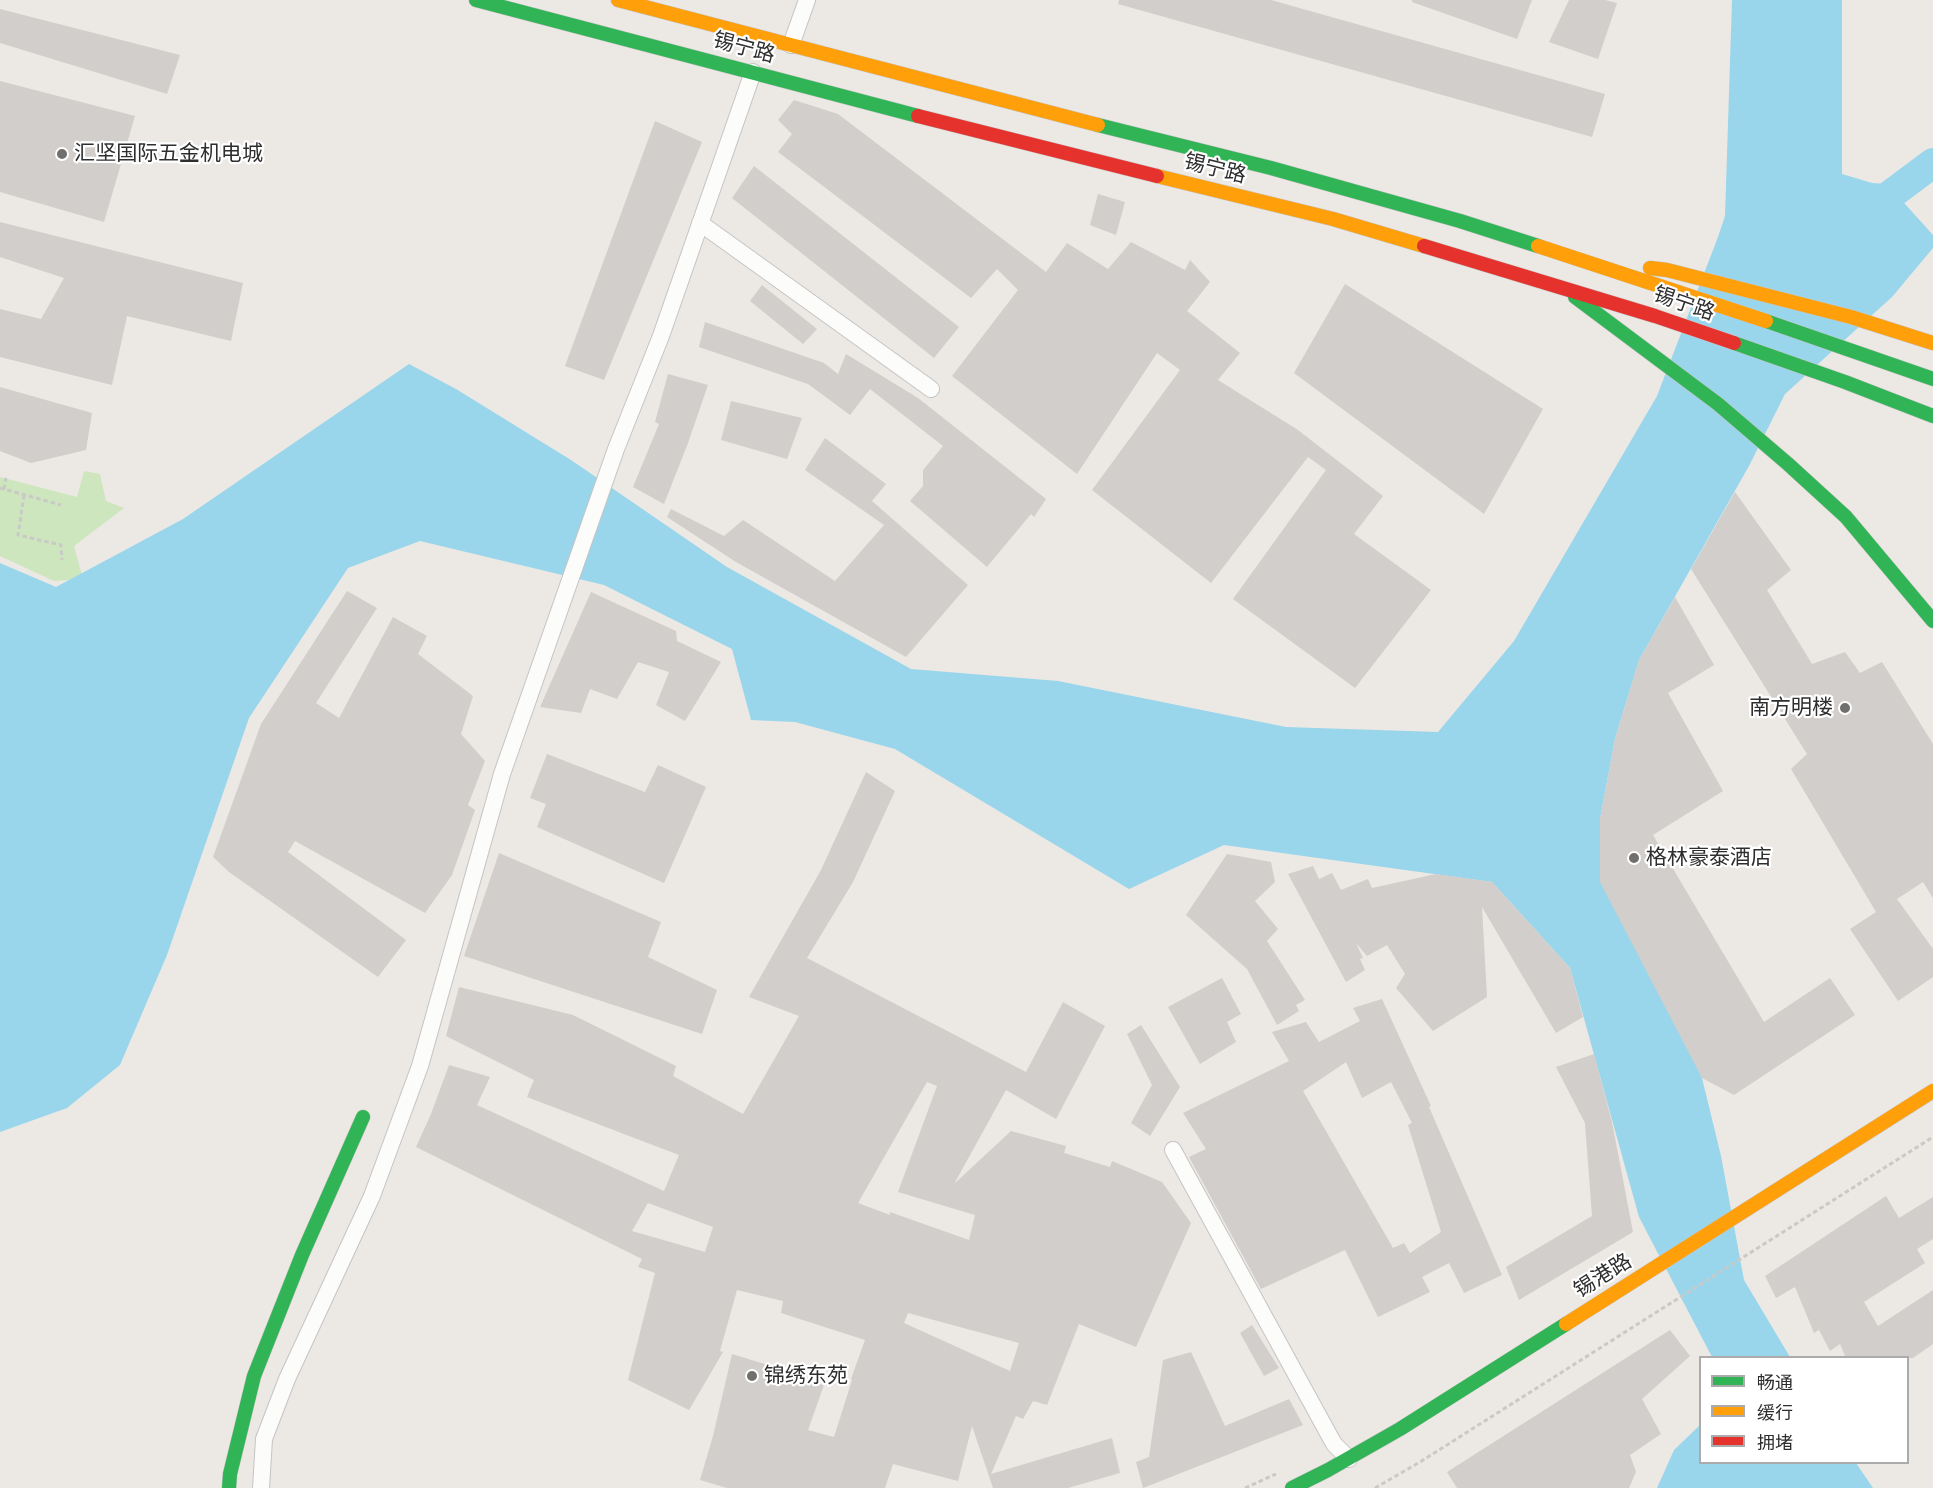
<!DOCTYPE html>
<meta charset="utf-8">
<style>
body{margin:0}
#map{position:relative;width:1933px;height:1488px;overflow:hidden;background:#ece8e4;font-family:"Work Sans","Noto Sans SC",sans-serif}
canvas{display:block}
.legend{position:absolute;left:1699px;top:1356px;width:210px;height:108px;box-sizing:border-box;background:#fff;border:2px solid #ababab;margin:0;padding:8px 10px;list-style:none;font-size:18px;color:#2e2e2e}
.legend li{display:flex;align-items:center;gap:12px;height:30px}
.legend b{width:30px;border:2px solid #ababab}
</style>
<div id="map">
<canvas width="1933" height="1488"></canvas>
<ul class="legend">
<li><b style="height:8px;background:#30b455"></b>畅通</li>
<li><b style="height:8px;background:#ff9f0a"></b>缓行</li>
<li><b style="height:8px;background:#e5322d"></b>拥堵</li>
</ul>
</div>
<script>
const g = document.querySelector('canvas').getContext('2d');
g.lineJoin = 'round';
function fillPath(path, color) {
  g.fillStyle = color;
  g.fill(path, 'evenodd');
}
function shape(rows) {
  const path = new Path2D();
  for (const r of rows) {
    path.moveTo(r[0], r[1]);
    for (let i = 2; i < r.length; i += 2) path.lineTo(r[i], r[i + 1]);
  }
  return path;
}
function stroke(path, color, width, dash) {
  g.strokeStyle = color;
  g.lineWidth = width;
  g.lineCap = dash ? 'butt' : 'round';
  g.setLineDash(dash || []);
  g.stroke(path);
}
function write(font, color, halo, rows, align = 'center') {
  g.font = font + ' "Work Sans","Noto Sans SC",sans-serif';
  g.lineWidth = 4.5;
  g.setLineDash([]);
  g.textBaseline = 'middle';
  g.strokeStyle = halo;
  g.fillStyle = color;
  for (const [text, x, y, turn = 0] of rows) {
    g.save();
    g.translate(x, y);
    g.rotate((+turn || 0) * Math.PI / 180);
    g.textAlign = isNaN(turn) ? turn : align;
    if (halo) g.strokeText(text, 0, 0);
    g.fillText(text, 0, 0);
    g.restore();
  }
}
fillPath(shape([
 [84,471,100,474,106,501,124,508,74,546,83,579,54,581,0,556,0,477,77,497]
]), '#cee6be');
fillPath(shape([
 [1732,0,1842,0,1842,174,1872,183,1887,184,1933,235,1933,248,1892,297,1785,394,1749,466,1639,660,1615,739,1600,819,1702,1078,1721,1156,1744,1280,1790,1357,1712,1357,1639,1217,1570,968,1492,882,1224,845,1129,889,895,749,795,722,751,720,732,649,604,585,420,541,348,568,249,718,167,955,120,1065,67,1108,0,1132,0,563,56,587,183,519,409,364,456,389,571,460,727,567,911,669,1058,681,1286,727,1438,732,1514,641,1657,396,1718,237,1725,216],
 [1700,1425,1700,1462,1856,1463,1873,1488,1657,1488,1674,1450]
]), '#99d6ec');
stroke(shape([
 [1862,216,1933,163]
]), '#99d6ec', 30);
fillPath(shape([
 [1119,0,1271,0,1605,94,1592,137,1118,4],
 [1412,0,1532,0,1517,39,1412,2],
 [1569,0,1605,0,1617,3,1598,59,1549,42],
 [0,9,180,55,167,94,0,43],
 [0,81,135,116,104,222,0,192],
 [794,100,838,114,1046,272,1067,243,1108,269,1131,242,1185,270,1190,260,1210,282,1187,311,1240,353,1218,380,1298,430,1383,496,1354,534,1431,590,1355,688,1233,599,1326,470,1308,457,1211,583,1092,490,1180,370,1157,353,1077,474,952,376,1018,290,997,269,971,298,778,152,792,134,778,120],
 [655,121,702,142,604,380,565,366],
 [754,166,959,327,934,358,732,198],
 [1098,194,1125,202,1116,235,1090,225],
 [0,222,243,283,231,341,127,316,112,385,0,357,0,309,41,319,64,278,0,257],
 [1345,284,1543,409,1484,514,1294,373],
 [762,285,817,329,803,344,750,301],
 [705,322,824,363,838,374,846,354,918,398,1046,499,1034,517,1031,514,987,567,910,501,923,486,923,470,943,446,870,389,850,415,808,384,699,347],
 [668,374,708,385,688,443,664,504,633,487,659,424,655,422],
 [0,387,92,413,86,450,31,463,0,451],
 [731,401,802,418,787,459,721,440],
 [825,438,886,484,872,501,968,585,906,657,736,562,667,517,671,509,724,536,743,520,835,581,884,525,805,470],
 [1735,492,1791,570,1767,590,1812,664,1845,652,1860,673,1882,662,1933,744,1933,898,1923,882,1897,899,1933,949,1933,977,1898,1001,1850,929,1876,912,1791,769,1807,754,1691,569],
 [347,591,377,608,316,703,339,718,393,617,427,636,418,654,473,696,461,734,485,761,468,805,475,810,452,875,425,913,295,841,288,852,406,940,378,977,229,872,213,857,261,724],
 [591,592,676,631,677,641,721,662,685,721,656,705,669,672,638,662,617,699,590,689,581,713,540,707],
 [1675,597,1714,665,1668,693,1723,791,1653,835,1764,1022,1830,978,1855,1015,1734,1095,1702,1078,1600,882,1600,819,1615,739,1639,660],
 [547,754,645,792,658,765,706,787,664,883,537,827,546,804,530,798],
 [866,772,895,791,853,882,807,958,1026,1072,1063,1002,1105,1026,1056,1119,1006,1090,954,1184,1011,1131,1066,1146,1064,1153,1110,1167,1112,1161,1162,1182,1191,1223,1136,1347,1079,1324,1047,1405,1033,1401,1023,1419,1016,1416,991,1474,1112,1438,1120,1473,1068,1488,993,1488,972,1426,958,1481,893,1464,885,1488,727,1488,700,1480,713,1436,732,1354,778,1368,778,1371,824,1385,808,1430,834,1437,852,1380,851,1379,865,1340,781,1313,783,1301,737,1290,720,1351,723,1352,689,1410,628,1380,655,1273,638,1267,642,1259,416,1147,431,1114,449,1065,490,1077,477,1105,664,1191,679,1155,527,1097,534,1080,446,1036,459,987,573,1015,676,1066,673,1076,743,1114,799,1016,749,997,821,870],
 [927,1082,937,1086,898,1192,975,1215,969,1240,890,1212,890,1215,858,1203],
 [648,1203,713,1227,705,1252,632,1231],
 [908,1313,1019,1343,1010,1371,904,1323],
 [499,853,661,922,648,957,717,990,702,1034,464,956],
 [1227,854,1271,862,1275,882,1255,901,1278,929,1267,941,1305,1000,1296,1005,1299,1011,1277,1025,1247,969,1186,915],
 [1313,866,1319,879,1332,873,1341,890,1368,879,1372,888,1436,874,1492,882,1570,968,1583,1017,1556,1033,1482,907,1487,997,1433,1031,1396,988,1405,974,1387,945,1367,956,1356,943,1363,958,1360,959,1365,970,1346,982,1288,874],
 [1222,978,1241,1014,1227,1022,1236,1042,1200,1064,1168,1007],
 [1382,999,1431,1106,1429,1107,1502,1275,1464,1293,1449,1263,1422,1277,1430,1292,1378,1317,1345,1250,1261,1289,1189,1157,1206,1149,1183,1113,1289,1061,1272,1032,1306,1022,1319,1042,1360,1021,1353,1008],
 [1346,1062,1362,1098,1391,1082,1412,1123,1408,1125,1441,1232,1410,1253,1404,1243,1393,1248,1303,1091],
 [1141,1025,1180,1087,1150,1136,1131,1123,1152,1085,1127,1034],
 [1594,1054,1612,1122,1633,1232,1519,1300,1506,1267,1592,1216,1585,1123,1556,1067],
 [1886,1196,1899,1218,1933,1197,1933,1239,1917,1249,1925,1263,1864,1302,1878,1326,1933,1290,1933,1344,1913,1358,1846,1358,1840,1344,1830,1351,1819,1330,1814,1333,1795,1287,1776,1298,1765,1276],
 [1252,1325,1279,1368,1264,1376,1240,1333],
 [1670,1330,1690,1356,1642,1399,1661,1434,1630,1455,1636,1472,1629,1488,1457,1488,1447,1472],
 [1191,1352,1225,1426,1289,1399,1303,1425,1143,1488,1136,1462,1149,1457,1163,1360]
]), '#d1cecb');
const street = shape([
 [791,45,807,0],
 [700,223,931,389],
 [1173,1150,1334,1444,1349,1459],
 [261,1488,264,1439,287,1379,372,1196,420,1066,502,774,616,449,661,336,753,72]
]);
const fast = shape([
 [476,0,918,116],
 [1098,125,1271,168,1460,221,1538,246],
 [1575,297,1718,404,1788,464,1846,517,1933,621],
 [1766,321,1933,379],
 [1734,343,1845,382,1933,416],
 [229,1488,230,1474,254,1376,302,1255,363,1117],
 [1292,1488,1328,1470,1400,1429,1566,1324]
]);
const slow = shape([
 [618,0,1098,125],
 [1157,176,1333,219,1424,246],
 [1538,246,1766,321],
 [1650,268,1667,270,1851,317,1933,343],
 [1566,1324,1933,1091]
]);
const jam = shape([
 [918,116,1157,176],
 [1424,246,1655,316,1734,343]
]);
stroke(street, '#c5c4c5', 18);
stroke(fast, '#c5c4c5', 15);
stroke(slow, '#c5c4c5', 15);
stroke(jam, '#c5c4c5', 15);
stroke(shape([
 [0,488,61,505],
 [4,489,6,478],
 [24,495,18,535,61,545,62,560],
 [1245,1488,1276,1474],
 [1375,1488,1420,1462,1933,1137]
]), '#c9c9c8', 3, [4.5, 3]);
stroke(street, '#fcfcfb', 16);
stroke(fast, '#30b455', 14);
stroke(slow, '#ff9f0a', 14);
stroke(jam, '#e5322d', 14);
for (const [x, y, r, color] of [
 [62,154,6,"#706f6e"],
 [1845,708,6,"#706f6e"],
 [1634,858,6,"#706f6e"],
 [752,1376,6,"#706f6e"]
]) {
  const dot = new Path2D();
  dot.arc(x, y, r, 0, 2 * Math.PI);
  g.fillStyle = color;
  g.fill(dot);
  stroke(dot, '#fff', 2);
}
write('21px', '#2e2e2e', '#fff', [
 ["锡宁路",744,48,15],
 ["锡宁路",1215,169,14],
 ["锡宁路",1684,304,19],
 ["锡港路",1603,1276,-32]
]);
write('21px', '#2e2e2e', '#fff', [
 ["汇坚国际五金机电城",74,154],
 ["南方明楼",1833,708,"right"],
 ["格林豪泰酒店",1646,858],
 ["锦绣东苑",764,1376]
], 'left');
</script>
